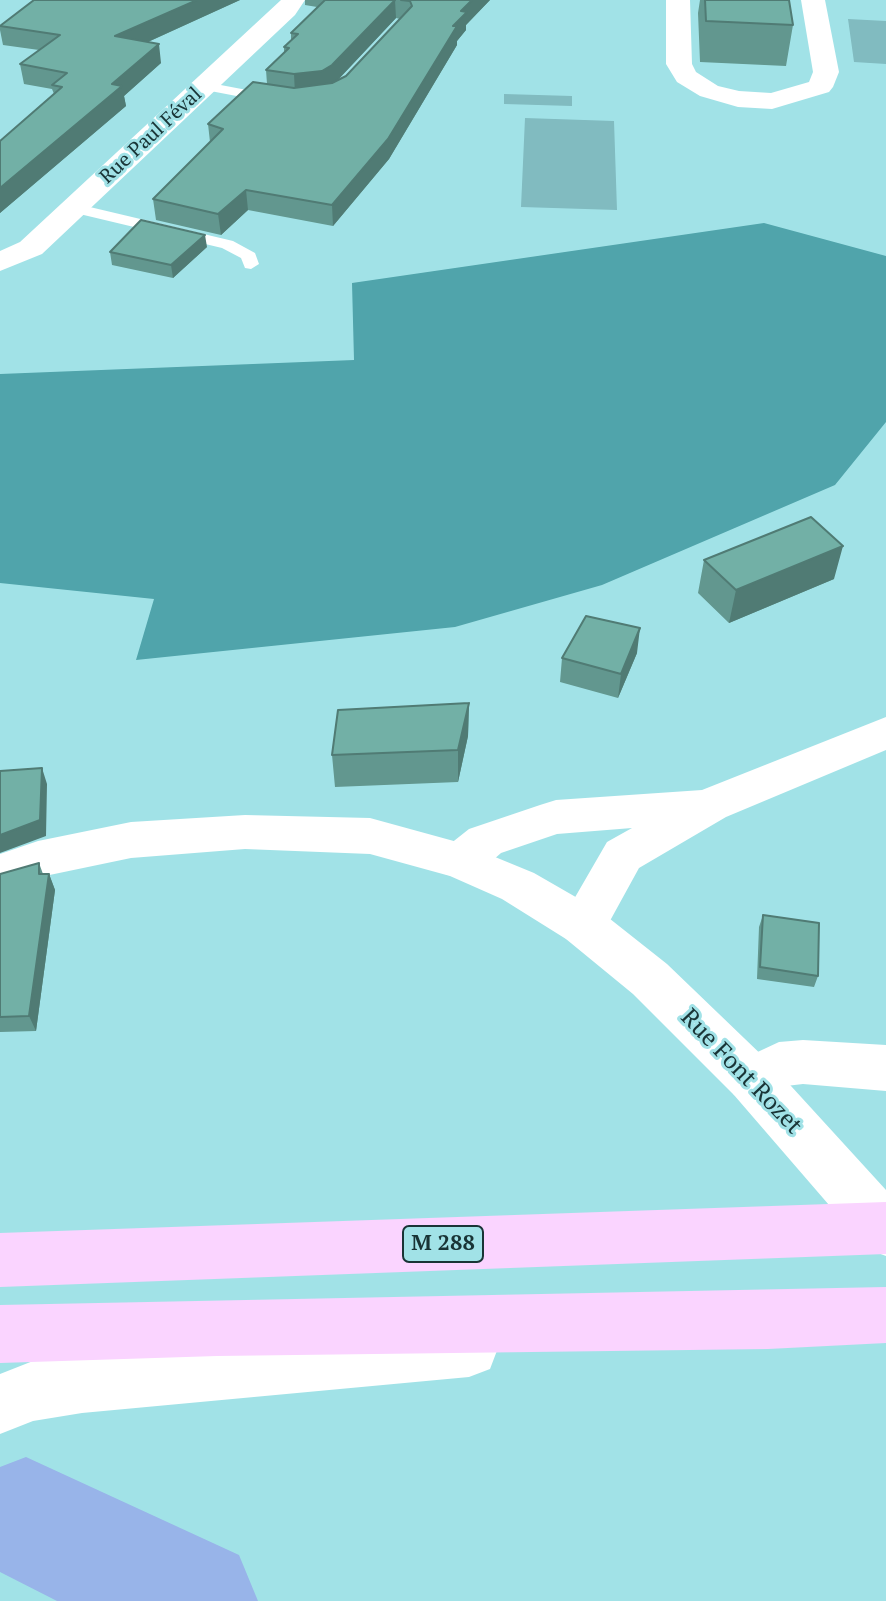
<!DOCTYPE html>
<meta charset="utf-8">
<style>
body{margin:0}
canvas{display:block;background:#a1e2e7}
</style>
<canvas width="886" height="1601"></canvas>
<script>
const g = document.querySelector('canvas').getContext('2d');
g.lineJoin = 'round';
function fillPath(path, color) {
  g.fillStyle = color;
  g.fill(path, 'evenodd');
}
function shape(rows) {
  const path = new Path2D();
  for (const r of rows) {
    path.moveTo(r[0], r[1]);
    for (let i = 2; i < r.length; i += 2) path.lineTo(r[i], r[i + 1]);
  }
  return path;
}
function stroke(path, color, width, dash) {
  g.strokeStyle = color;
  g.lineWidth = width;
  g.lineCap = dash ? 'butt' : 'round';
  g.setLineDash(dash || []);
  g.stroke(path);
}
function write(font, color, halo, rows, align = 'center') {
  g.font = font + ' "PT Serif",serif';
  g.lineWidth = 6;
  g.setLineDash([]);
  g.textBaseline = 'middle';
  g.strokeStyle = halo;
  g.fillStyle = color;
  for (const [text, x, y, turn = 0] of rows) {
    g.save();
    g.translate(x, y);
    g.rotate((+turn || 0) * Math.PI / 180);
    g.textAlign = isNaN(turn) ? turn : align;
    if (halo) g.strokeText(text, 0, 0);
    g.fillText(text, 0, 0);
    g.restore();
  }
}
fillPath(shape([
 [848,19,886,21,886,64,854,62],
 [504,94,572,96,572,106,504,104],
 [525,118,614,121,617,210,521,207]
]), '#81bbc0');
fillPath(shape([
 [764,223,886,256,886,422,835,485,602,585,455,627,136,660,154,599,0,583,0,374,354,360,352,283]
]), '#50a4ab');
fillPath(shape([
 [26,1457,239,1555,258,1601,57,1601,0,1572,0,1467,26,1457]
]), '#98b4e9');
fillPath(shape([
 [205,82,273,95,280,99,273,103,200,89,198,86,205,82],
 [73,203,233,241,255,253,259,264,251,269,245,268,241,258,222,248,67,211,65,208,73,203]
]), '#fff');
fillPath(shape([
 [281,0,305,0,295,15,42,254,0,271,0,251,20,242,281,0],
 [666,0,690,0,692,64,696,72,718,86,739,91,771,93,809,82,813,72,801,0,825,0,839,72,833,87,829,92,772,109,738,107,700,96,677,82,666,64,666,0],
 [886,717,886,750,726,817,639,868,600,939,583,944,566,939,559,925,607,842,632,828,557,834,501,853,477,874,461,879,445,874,438,861,445,848,469,829,540,805,556,800,702,790,886,717],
 [803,1040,886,1045,886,1091,803,1084,786,1086,752,1102,734,1095,726,1079,734,1063,779,1042,803,1040]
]), '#fff');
fillPath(shape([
 [245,815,370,818,461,843,534,873,600,911,667,964,770,1063,886,1190,886,1256,867,1249,734,1095,633,994,566,939,502,899,450,876,370,854,245,849,131,858,40,877,0,890,0,854,38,841,131,822,245,815],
 [469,1319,490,1327,498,1348,490,1369,469,1377,82,1413,33,1421,0,1434,0,1374,33,1361,469,1319]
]), '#fff');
fillPath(shape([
 [886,1202,886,1254,0,1287,0,1233,886,1202],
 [886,1287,886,1343,768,1349,217,1356,0,1363,0,1305,886,1287]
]), '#fad4ff');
fillPath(shape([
 [34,0,240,0,148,42,161,63,124,96,126,106,0,213,0,141,54,94,52,89,24,84,20,64,39,50,3,45,0,30,0,26],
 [305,0,490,0,466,25,466,30,457,41,457,45,389,159,333,226,248,210,221,235,156,220,153,199,210,142,208,124,267,84,266,70,284,53,284,47,291,40,291,33,317,7,305,5],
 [396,18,400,19,346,76,337,81],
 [700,0,789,0,793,25,786,66,700,62,698,13],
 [207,247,173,278,112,265,110,252],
 [704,560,834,579,729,623,698,593],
 [637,653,618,698,560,682,562,658],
 [469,703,468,736,458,782,335,787,332,755],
 [39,863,43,874,49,874,55,890,36,1031,0,1032,0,874],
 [763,915,818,976,814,987,757,979,759,927]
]), '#62978f');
fillPath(shape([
 [197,0,240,0,119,55,115,36],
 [395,0,396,18,333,85,295,94,294,74],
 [472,0,490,0,466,25,466,30,457,41,457,45,389,159,333,226,332,205,453,26,461,11],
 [159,44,161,63,124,96,126,106,0,213,0,188,112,84],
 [246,190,248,210,221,235,218,214],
 [205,235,207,247,173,278,171,265],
 [843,546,834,579,729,623,736,590],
 [640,628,637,653,618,698,621,674],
 [469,703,468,736,458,782,458,750],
 [42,768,47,784,46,836,0,853,0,835],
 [49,874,55,890,36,1031,29,1016]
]), '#507b74');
const building = shape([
 [34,0,197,0,115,36,159,44,112,84,122,86,0,188,0,141,62,87,52,85,67,73,20,64,60,35,0,26,34,0],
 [325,0,395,0,332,65,322,71,294,74,266,70,289,48,284,47,298,34,291,33,325,0],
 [401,0,472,0,461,11,467,12,453,26,457,26,388,139,332,205,246,190,218,214,153,199,223,129,208,124,253,82,294,88,332,83,346,76,412,6,410,1,401,0],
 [705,0,789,0,793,25,706,21,705,0],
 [141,220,205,235,171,265,110,252,141,220],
 [811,517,843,546,736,590,704,560,811,517],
 [586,616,640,628,621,674,562,658,586,616],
 [469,703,458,750,332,755,338,710,469,703],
 [42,768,40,820,0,835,0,771,42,768],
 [39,863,39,874,49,874,29,1016,0,1017,0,874,39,863],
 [763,915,819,923,818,976,760,967,763,915]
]);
fillPath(building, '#72b0a6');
stroke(building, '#507b74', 2);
write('20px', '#193436', '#a1e2e7', [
 ["Rue Paul Féval",151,136,-43]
]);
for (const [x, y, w] of [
 [443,1244,80]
]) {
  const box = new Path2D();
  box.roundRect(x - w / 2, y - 18, w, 36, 6);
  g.fillStyle = '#a1e2e7';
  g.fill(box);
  stroke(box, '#193436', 2);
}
write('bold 22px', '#193436', null, [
 ["M 288",443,1244]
]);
write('24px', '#193436', '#a1e2e7', [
 ["Rue Font Rozet",741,1072,46]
]);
</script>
